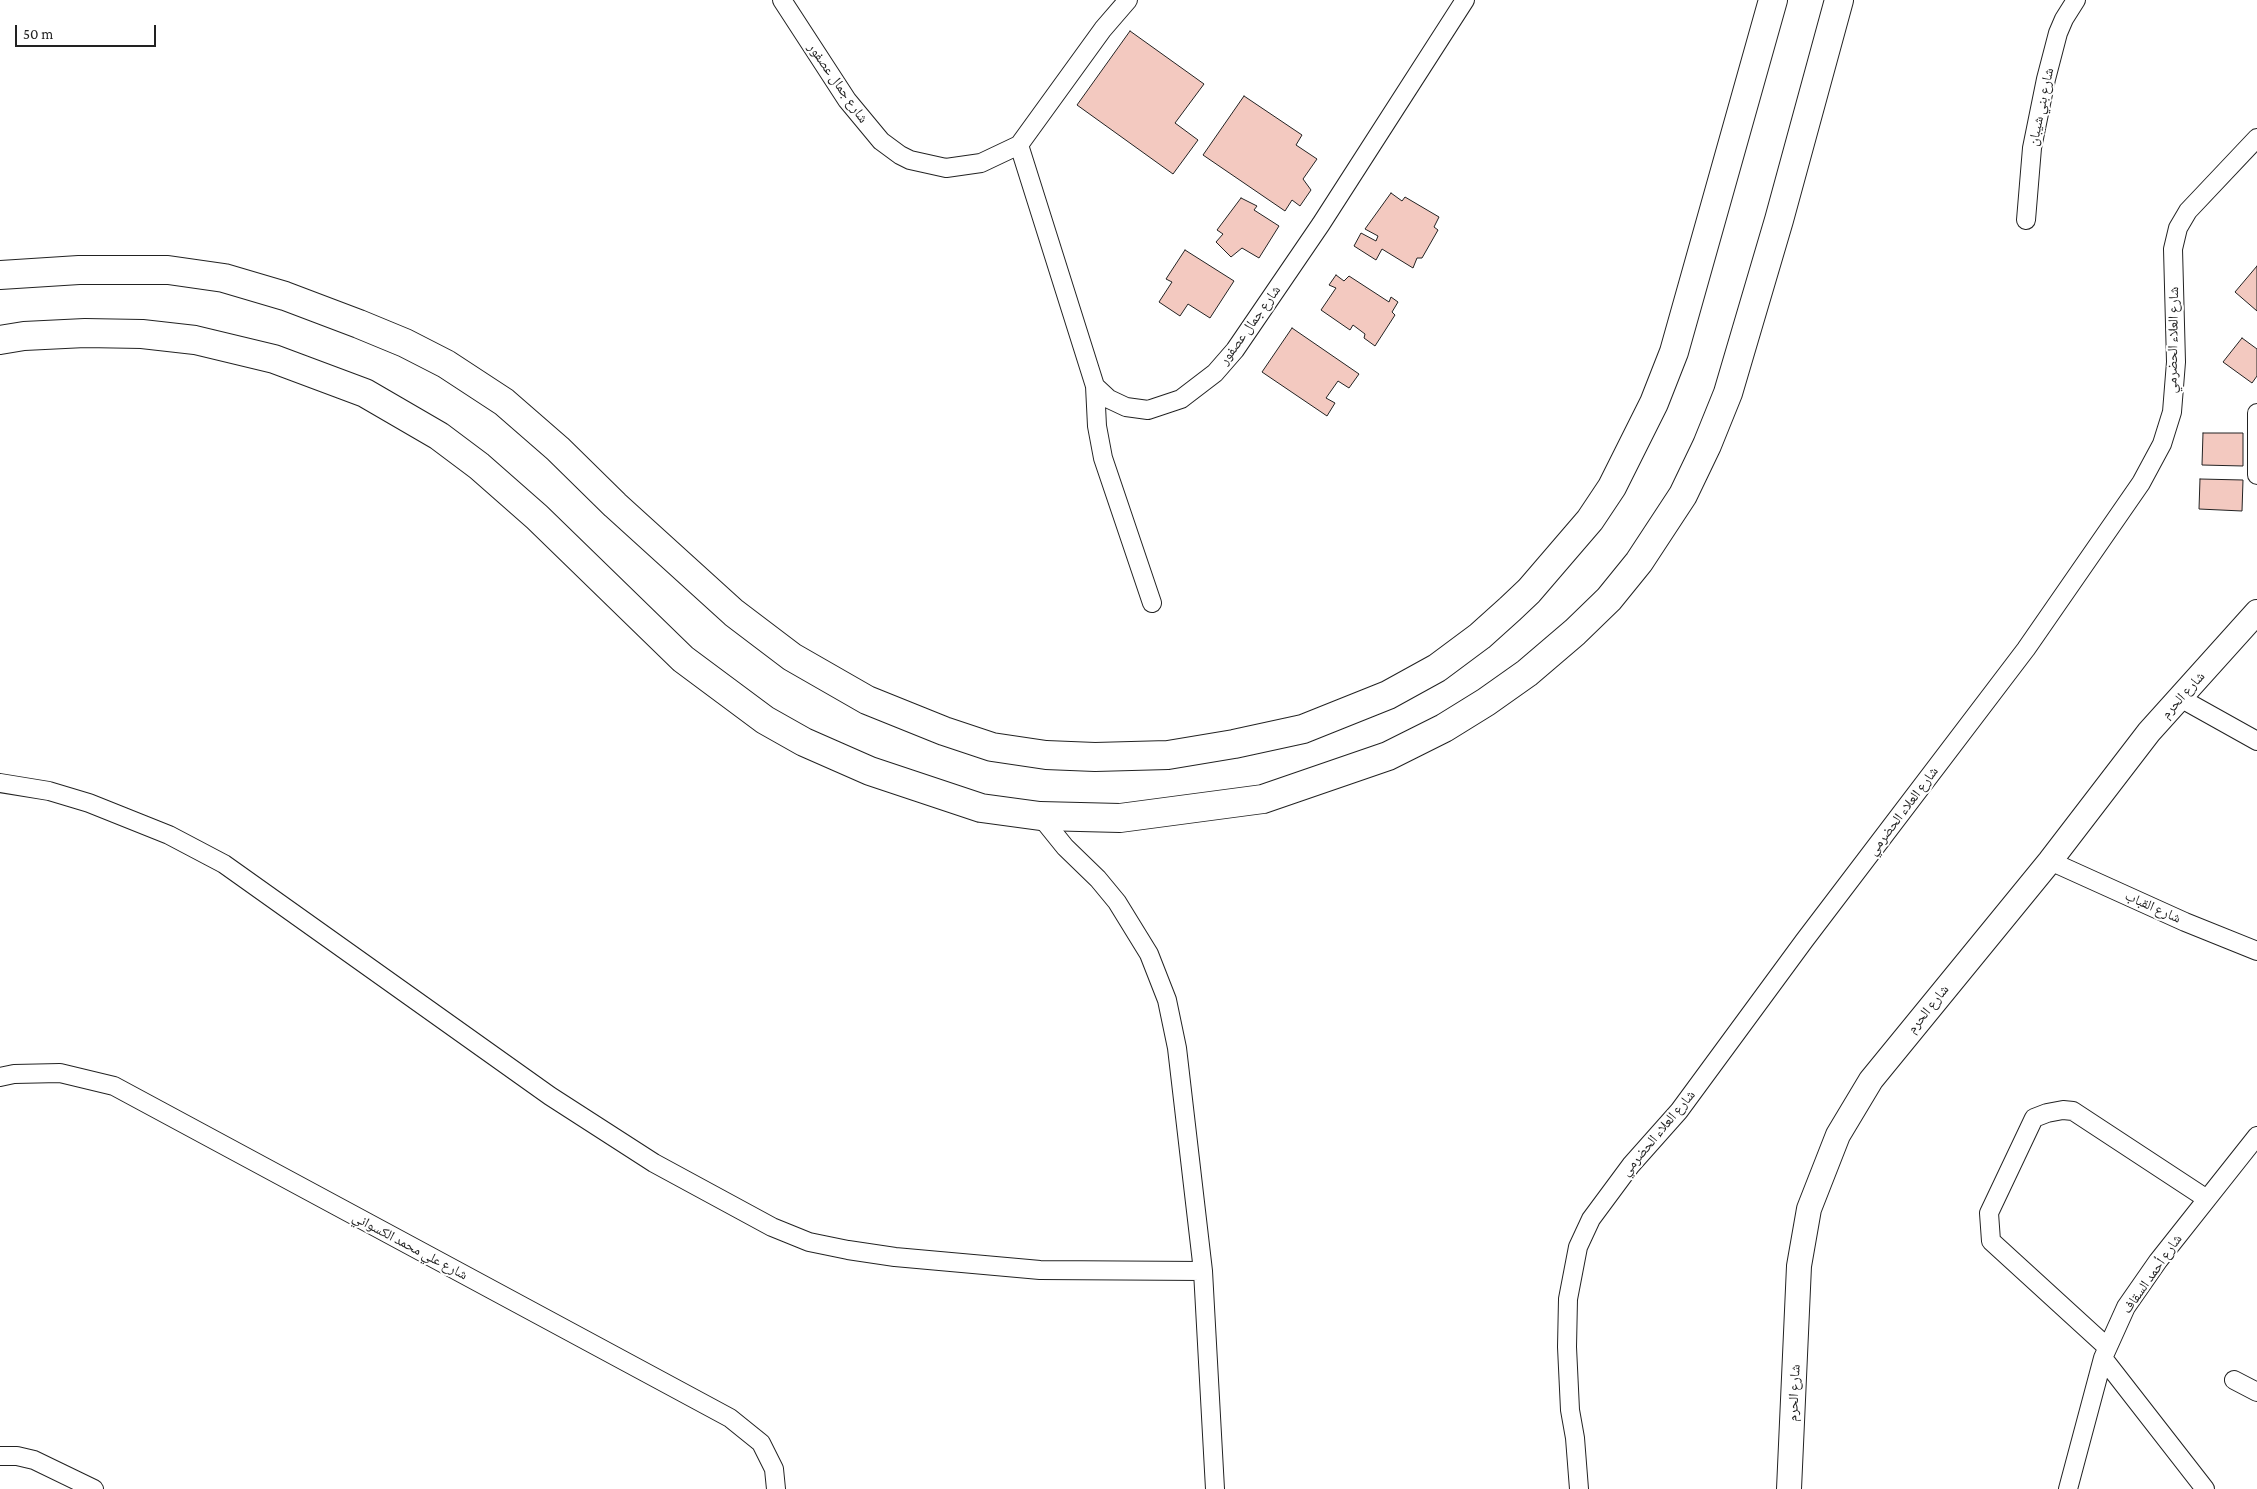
<!DOCTYPE html>
<meta charset="utf-8">
<style>
body{margin:0}
#map{position:relative;width:2257px;height:1489px;overflow:hidden;background:#fff;font-family:"Crimson Pro",serif}
canvas{display:block}
.scale{position:absolute;left:15px;top:25px;width:141px;height:22px;box-sizing:border-box;border:2px solid #222;border-top:0;padding-left:6px;font-size:15px;line-height:18px;white-space:nowrap;color:#222;-webkit-text-stroke:4px #fff;paint-order:stroke}
</style>
<div id="map">
<canvas width="2257" height="1489"></canvas>
<div class="scale">50 m</div>
</div>
<script>
const g = document.querySelector('canvas').getContext('2d');
g.lineJoin = 'round';
function fillPath(path, color) {
  g.fillStyle = color;
  g.fill(path, 'evenodd');
}
function shape(rows) {
  const path = new Path2D();
  for (const r of rows) {
    path.moveTo(r[0], r[1]);
    for (let i = 2; i < r.length; i += 2) path.lineTo(r[i], r[i + 1]);
  }
  return path;
}
function stroke(path, color, width, dash) {
  g.strokeStyle = color;
  g.lineWidth = width;
  g.lineCap = dash ? 'butt' : 'round';
  g.setLineDash(dash || []);
  g.stroke(path);
}
function write(font, color, halo, rows, align = 'center') {
  g.font = font + ' "Crimson Pro","Noto Naskh Arabic",serif';
  g.lineWidth = 4;
  g.setLineDash([]);
  g.textBaseline = 'middle';
  g.strokeStyle = halo;
  g.fillStyle = color;
  for (const [text, x, y, turn = 0] of rows) {
    g.save();
    g.translate(x, y);
    g.rotate((+turn || 0) * Math.PI / 180);
    g.textAlign = isNaN(turn) ? turn : align;
    if (halo) g.strokeText(text, 0, 0);
    g.fillText(text, 0, 0);
    g.restore();
  }
}
const building = shape([
 [1130,31,1204,84,1175,123,1198,140,1173,174,1077,105,1130,31],
 [1244,96,1302,135,1296,145,1317,159,1303,179,1311,190,1300,206,1292,200,1285,211,1203,155,1244,96],
 [1391,193,1402,201,1405,197,1439,217,1434,227,1438,230,1422,258,1417,258,1413,268,1382,249,1376,260,1354,246,1361,233,1376,241,1378,236,1365,229,1391,193],
 [1241,198,1257,206,1254,210,1279,226,1259,258,1242,248,1231,257,1216,242,1223,234,1217,230,1241,198],
 [1185,250,1234,281,1210,318,1188,304,1180,316,1159,302,1172,282,1166,279,1185,250],
 [2257,266,2257,311,2235,292,2257,266],
 [1336,275,1344,281,1349,276,1389,302,1391,297,1398,302,1392,312,1395,315,1375,346,1364,338,1365,334,1353,325,1350,330,1321,310,1336,288,1329,285,1336,275],
 [1292,328,1359,374,1349,388,1338,381,1326,398,1335,403,1327,416,1262,372,1292,328],
 [2242,338,2257,349,2257,376,2252,383,2223,362,2242,338],
 [2203,433,2243,433,2243,466,2202,465,2203,433],
 [2200,479,2243,480,2242,511,2199,509,2200,479]
]);
fillPath(building, '#f3c9c0');
stroke(building, '#222', 1);
const street = shape([
 [782,0,847,100,881,141,900,155,910,160,946,168,981,163,1019,145,1103,29,1128,0],
 [1019,145,1095,386,1109,399,1126,407,1148,410,1181,399,1215,373,1235,350,1321,224,1465,0],
 [2026,220,2032,148,2046,79,2058,33,2064,19,2076,0],
 [1095,386,1097,426,1103,458,1152,603],
 [2257,413,2257,475],
 [2180,698,2257,741],
 [0,783,49,791,89,803,169,835,224,864,550,1096,654,1163,772,1227,809,1242,848,1250,895,1257,1040,1270,1203,1271],
 [1040,816,1065,847,1098,879,1117,902,1149,954,1167,1000,1177,1048,1203,1271,1215,1489],
 [2050,861,2185,922,2257,951],
 [0,1077,14,1074,60,1073,114,1086,730,1418,761,1443,774,1469,776,1489],
 [2107,1347,1991,1241,1989,1213,2034,1118,2047,1113,2063,1110,2073,1111,2207,1199],
 [2103,1358,2205,1489],
 [2234,1380,2257,1392],
 [0,1456,17,1456,34,1460,94,1489],
 [1579,1489,1575,1438,1570,1410,1567,1347,1568,1299,1578,1247,1591,1219,1631,1165,1679,1111,1804,941,2026,649,2141,483,2162,444,2172,412,2176,362,2173,249,2178,228,2188,211,2257,138],
 [2068,1489,2103,1358,2126,1307,2158,1261,2257,1136]
]);
const secondary = shape([
 [1789,1489,1799,1266,1809,1209,1838,1135,1871,1080,2050,861,2149,732,2257,612]
]);
const primary = shape([
 [0,275,79,270,168,270,224,278,285,296,359,324,405,343,446,364,504,402,558,449,615,505,734,613,792,657,867,700,944,731,992,747,1046,755,1095,757,1168,755,1234,744,1303,729,1388,695,1437,668,1480,636,1510,609,1529,591,1590,520,1612,487,1654,403,1674,352,1773,0],
 [0,340,24,336,85,333,142,334,195,340,274,359,365,393,439,436,479,466,537,517,683,659,765,720,804,742,870,771,981,808,1040,816,1120,818,1263,799,1388,756,1444,728,1486,702,1527,673,1575,632,1609,599,1639,562,1683,495,1707,445,1728,393,1779,220,1839,0]
]);
stroke(street, '#222', 20);
stroke(secondary, '#222', 26);
stroke(primary, '#222', 30);
stroke(street, '#fff', 18);
stroke(secondary, '#fff', 24);
stroke(primary, '#fff', 28);
write('14px', '#222', '#fff', [
 ["شارع جمال عصفور",838,83,55],
 ["شارع بني شيبان",2041,107,-78],
 ["شارع جمال عصفور",1250,325,-54],
 ["شارع العلاء الحضرمي",2173,340,-89],
 ["شارع الحرم",2183,695,-48],
 ["شارع العلاء الحضرمي",1903,811,-53],
 ["شارع القباب",2153,907,24],
 ["شارع الحرم",1928,1009,-51],
 ["شارع العلاء الحضرمي",1658,1133,-50],
 ["شارع علي محمد الكسواني",410,1246,28],
 ["شارع أحمد السقاف",2152,1274,-55],
 ["شارع الحرم",1794,1393,-87]
]);
</script>
